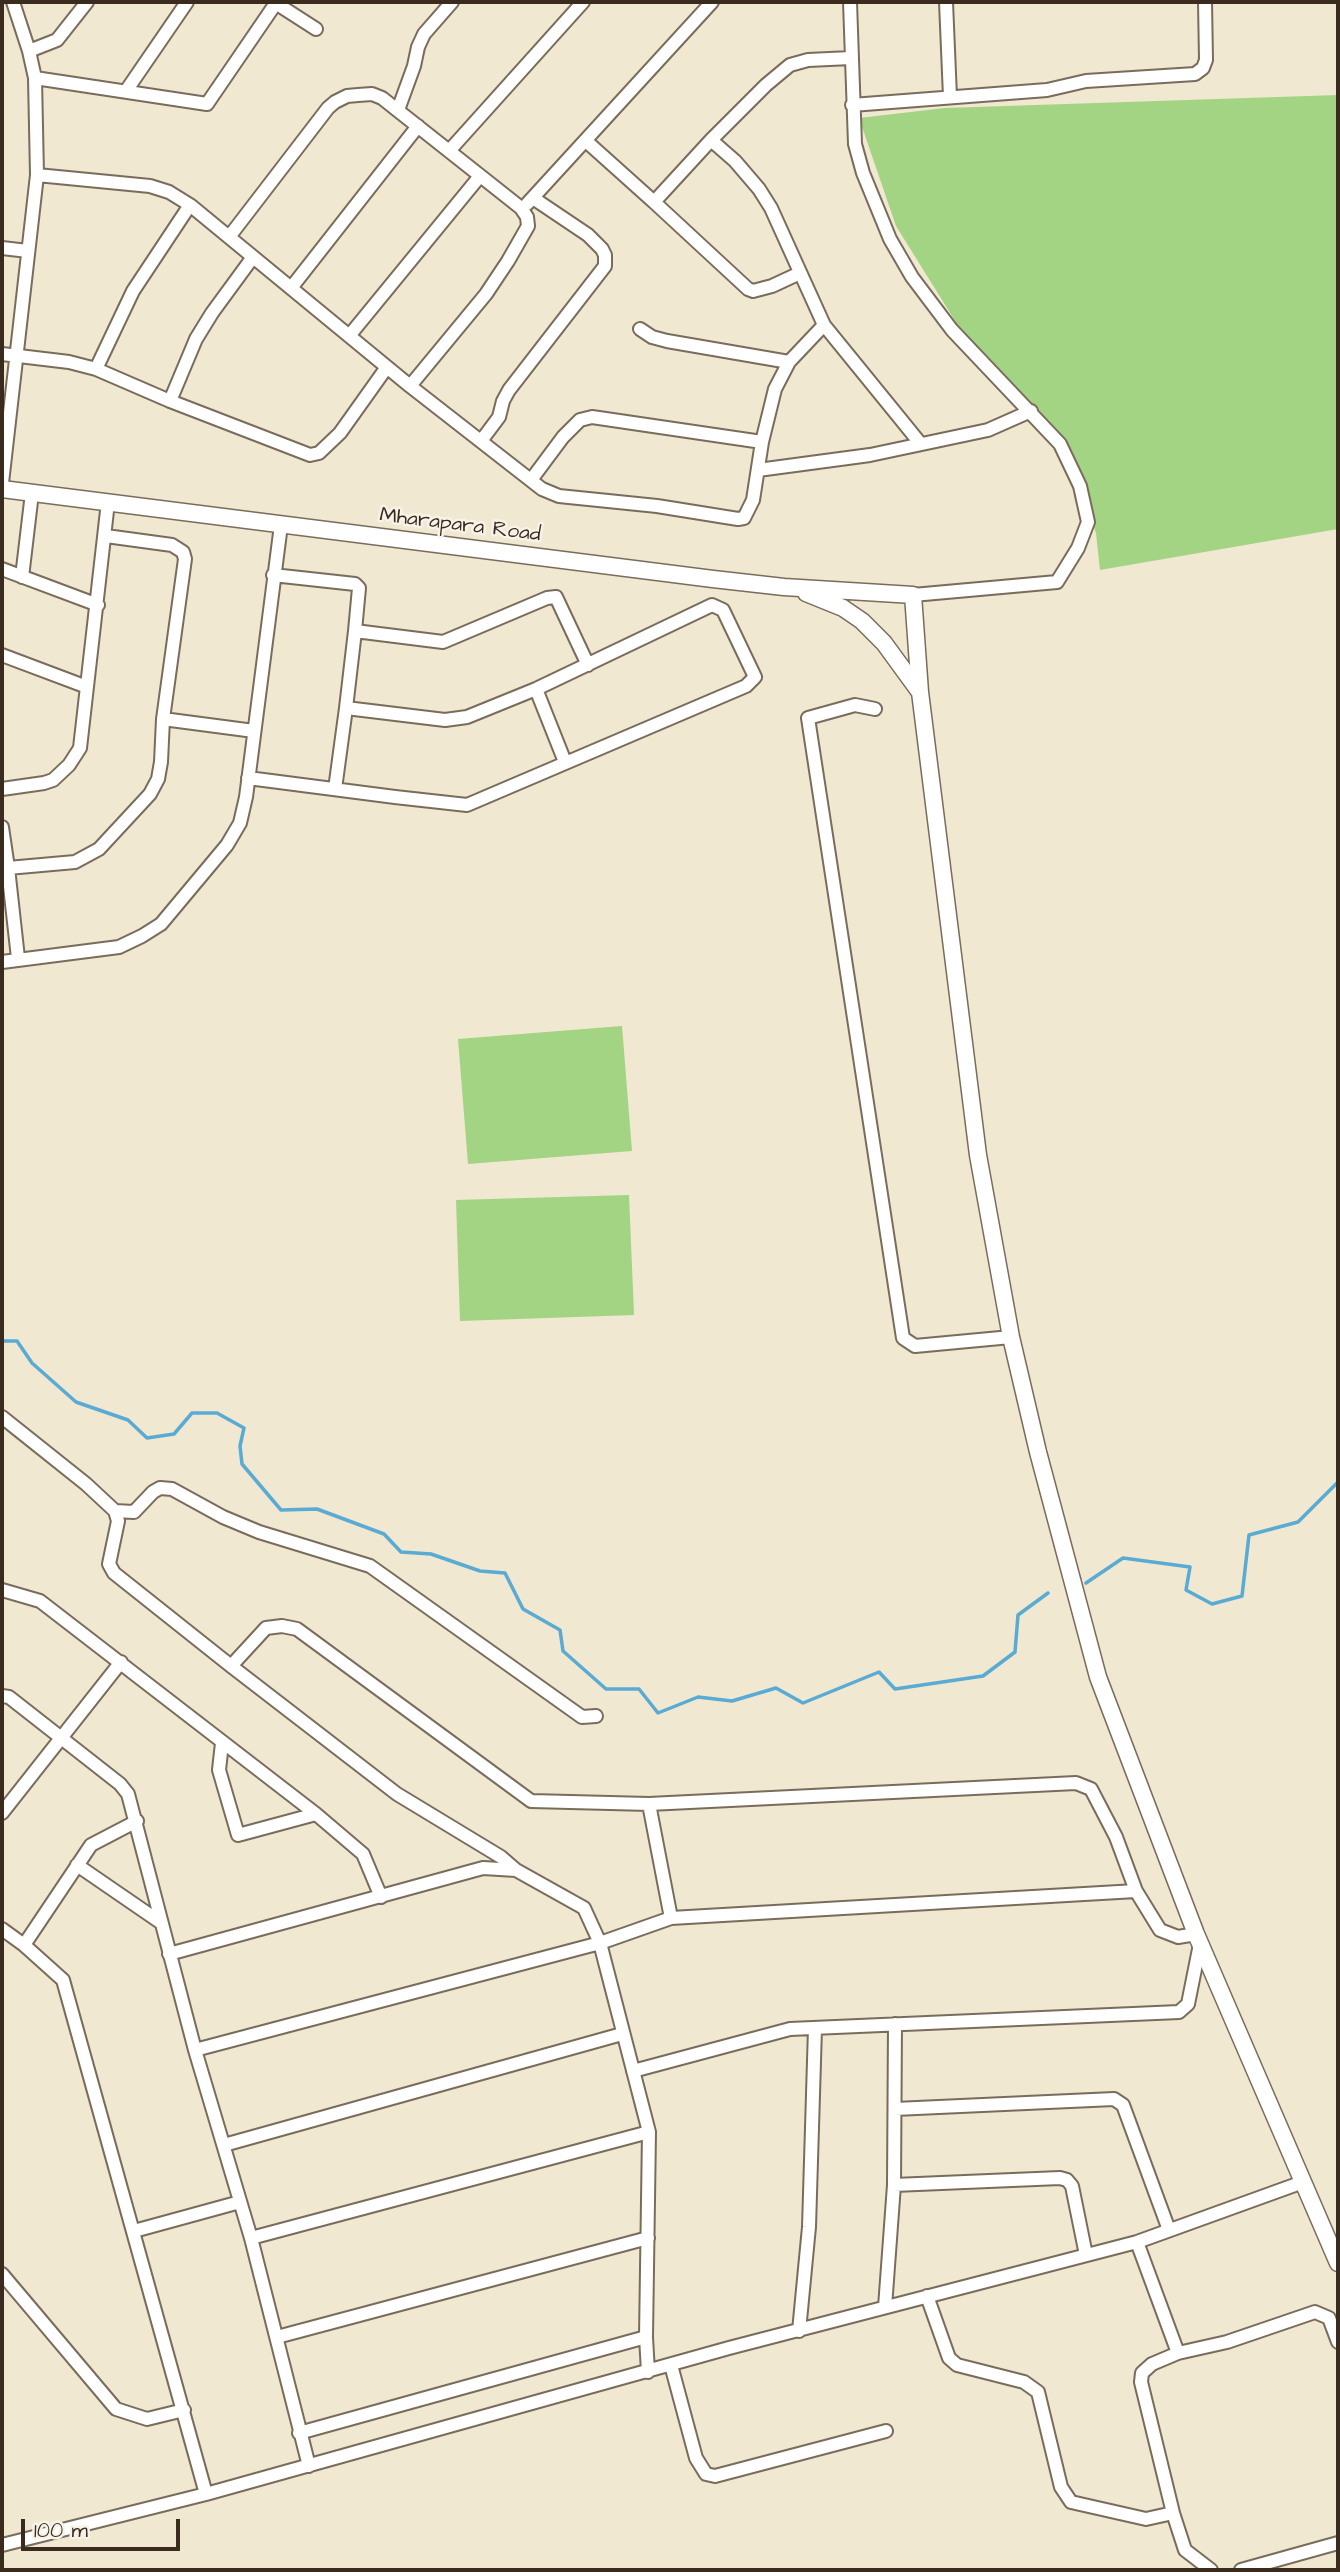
<!DOCTYPE html>
<style>
body{margin:0}
#map{position:relative;width:1340px;height:2572px;overflow:hidden;background:#f0e8d0;font-family:"Architects Daughter",sans-serif}
canvas{display:block}
.frame{position:absolute;inset:0;border:4px solid #3b2a1e;pointer-events:none}
.scale{position:absolute;left:21px;top:2519px;width:159px;height:32px;box-sizing:border-box;border:4px solid #3b2a1e;border-top:0;padding-left:9px;font-size:21px;line-height:24px;white-space:nowrap;color:#3b2a1e;-webkit-text-stroke:5px #f7f3e8;paint-order:stroke}
</style>
<div id="map">
<canvas width="1340" height="2572"></canvas>
<div class="frame"></div>
<div class="scale">100 m</div>
</div>
<script>
const g = document.querySelector('canvas').getContext('2d');
g.lineJoin = 'round';
function fillPath(path, color) {
  g.fillStyle = color;
  g.fill(path, 'evenodd');
}
function shape(rows) {
  const path = new Path2D();
  for (const r of rows) {
    path.moveTo(r[0], r[1]);
    for (let i = 2; i < r.length; i += 2) path.lineTo(r[i], r[i + 1]);
  }
  return path;
}
function stroke(path, color, width, dash) {
  g.strokeStyle = color;
  g.lineWidth = width;
  g.lineCap = dash ? 'butt' : 'round';
  g.setLineDash(dash || []);
  g.stroke(path);
}
function write(font, color, halo, rows, align = 'center') {
  g.font = font + ' "Architects Daughter",sans-serif';
  g.lineWidth = 5;
  g.setLineDash([]);
  g.textBaseline = 'middle';
  g.strokeStyle = halo;
  g.fillStyle = color;
  for (const [text, x, y, turn = 0] of rows) {
    g.save();
    g.translate(x, y);
    g.rotate((+turn || 0) * Math.PI / 180);
    g.textAlign = isNaN(turn) ? turn : align;
    if (halo) g.strokeText(text, 0, 0);
    g.fillText(text, 0, 0);
    g.restore();
  }
}
fillPath(shape([
 [1338,95,1338,529,1100,570,1096,533,1066,446,957,324,896,226,859,118,945,108],
 [622,1026,632,1151,468,1164,458,1039],
 [629,1195,634,1315,460,1321,456,1200]
]), '#a3d483');
stroke(shape([
 [2,1341,17,1341,32,1363,76,1402,128,1420,147,1438,174,1434,192,1413,217,1413,244,1428,240,1446,242,1464,281,1510,317,1509,384,1534,401,1552,431,1554,480,1571,505,1573,523,1609,560,1630,563,1651,606,1689,639,1689,658,1713,698,1697,732,1701,776,1688,803,1703,879,1672,895,1689,983,1676,1015,1652,1018,1615,1048,1593],
 [1086,1583,1123,1558,1190,1567,1186,1590,1212,1604,1242,1596,1249,1535,1298,1522,1338,1482]
]), '#59abd4', 3.5);
const minor = shape([
 [274,2,316,29],
 [850,2,855,144,863,173,890,239,912,277,952,330,1060,444,1080,486,1088,522,1078,548,1057,582,913,595],
 [946,2,950,97],
 [29,51,57,40,87,2],
 [35,78,207,104,276,3],
 [126,91,187,2],
 [852,105,1047,90,1086,81,1195,74,1203,68,1206,60,1205,2],
 [398,110,414,66,418,47,424,34,452,2],
 [711,140,766,85,790,65,808,60,851,58],
 [586,141,654,202,711,140,735,161,759,189,771,208,824,325,920,443],
 [449,151,583,2],
 [37,175,150,186,169,192,190,205,410,386,542,489,559,496,657,506,738,519,744,518,753,500,762,442,775,389,789,362,824,325],
 [654,202,748,289,753,291,772,286,800,273],
 [527,204,712,2],
 [229,237,328,108,335,102,347,96,358,95,372,94,382,98,521,208,527,217,528,226,508,261,486,294,410,386],
 [2,248,28,251],
 [291,288,418,126],
 [640,329,652,337,667,341,789,362],
 [349,336,480,176],
 [2,354,69,362,96,369,170,401,310,455,319,453,340,433,387,367],
 [96,369,133,291,190,205],
 [170,401,196,339,212,313,253,257],
 [481,441,499,417,503,401,509,390,605,266,605,255,602,249,588,235,533,198],
 [758,470,870,455,988,430,1031,411],
 [531,480,563,437,580,420,592,417,762,442],
 [2,483,37,175,35,78,29,51,13,2],
 [106,536,172,545,183,552,185,559,163,719],
 [2,569,98,605],
 [273,575,355,584,359,588,355,631],
 [22,577,32,493],
 [2,655,87,687],
 [536,689,565,762],
 [346,708,355,631,443,642,547,598,556,597,588,665],
 [875,709,855,705,808,718,903,1338,915,1346,1011,1337],
 [248,778,395,797,467,805,746,686,755,677,723,610,712,605,536,689,467,717,445,720,346,708,335,789],
 [2,789,44,783,53,780,69,765,80,748,108,502],
 [2,827,8,868],
 [18,958,8,868,75,862,99,849,150,794,158,779,161,762,163,719,254,731],
 [2,962,119,947,142,936,161,924,227,845,240,823,246,797,281,525],
 [2,1417,86,1484,115,1511,118,1521,109,1564,114,1573,231,1666,397,1794,501,1857,516,1870],
 [115,1511,134,1512,153,1492,160,1488,172,1489,223,1517,259,1532,370,1566,582,1717,596,1716],
 [2,1590,40,1601,316,1814,363,1854,381,1897],
 [231,1666,266,1628,282,1626,297,1629,531,1801,649,1804,1076,1783,1091,1789,1116,1837,1136,1891],
 [2,1696,9,1697,120,1784,128,1794,195,2050,251,2238,309,2466],
 [222,1743,219,1770,238,1835,316,1814],
 [649,1804,671,1918],
 [2,1813,121,1662],
 [77,1865,160,1922],
 [2,1929,24,1945,63,1980,206,2494],
 [24,1945,91,1845,137,1821],
 [169,1954,483,1868,516,1870,584,1908,600,1943,649,2132,646,2337,648,2372],
 [195,2050,600,1943,671,1918,1136,1891,1160,1930,1178,1937,1196,1934],
 [633,2071,790,2029,1179,2012,1188,2004,1200,1944],
 [895,2109,1114,2099,1123,2105,1169,2230],
 [224,2145,622,2034],
 [894,2185,1060,2178,1067,2180,1072,2186,1086,2255],
 [134,2231,240,2202],
 [251,2238,649,2132],
 [1137,2242,1178,2353],
 [2,2274,116,2409,147,2419,184,2410],
 [927,2296,949,2358,957,2365,1024,2382,1038,2392,1061,2487,1071,2502,1146,2519,1173,2513],
 [885,2307,894,2185,895,2024],
 [799,2331,809,2227,815,2028],
 [277,2337,648,2238],
 [671,2365,696,2458,706,2474,715,2476,886,2431],
 [299,2433,646,2337],
 [2,2545,206,2494,729,2348,1137,2242,1303,2182],
 [1211,2570,1185,2550,1173,2513,1141,2382,1142,2373,1152,2364,1178,2353,1227,2342,1315,2312,1329,2318,1338,2342],
 [1241,2570,1338,2543]
]);
const major = shape([
 [2,489,713,579,784,587,913,595,920,692,978,1155,1011,1337,1038,1452,1098,1677,1196,1934,1338,2263],
 [806,593,843,608,862,621,884,643,919,691]
]);
stroke(minor, '#7a6c5c', 16);
stroke(major, '#7a6c5c', 19);
stroke(minor, '#fff', 12);
stroke(major, '#fff', 16);
write('21px', '#3b2a1e', '#f7f3e8', [
 ["Mharapara Road",460,526,7]
]);
</script>
